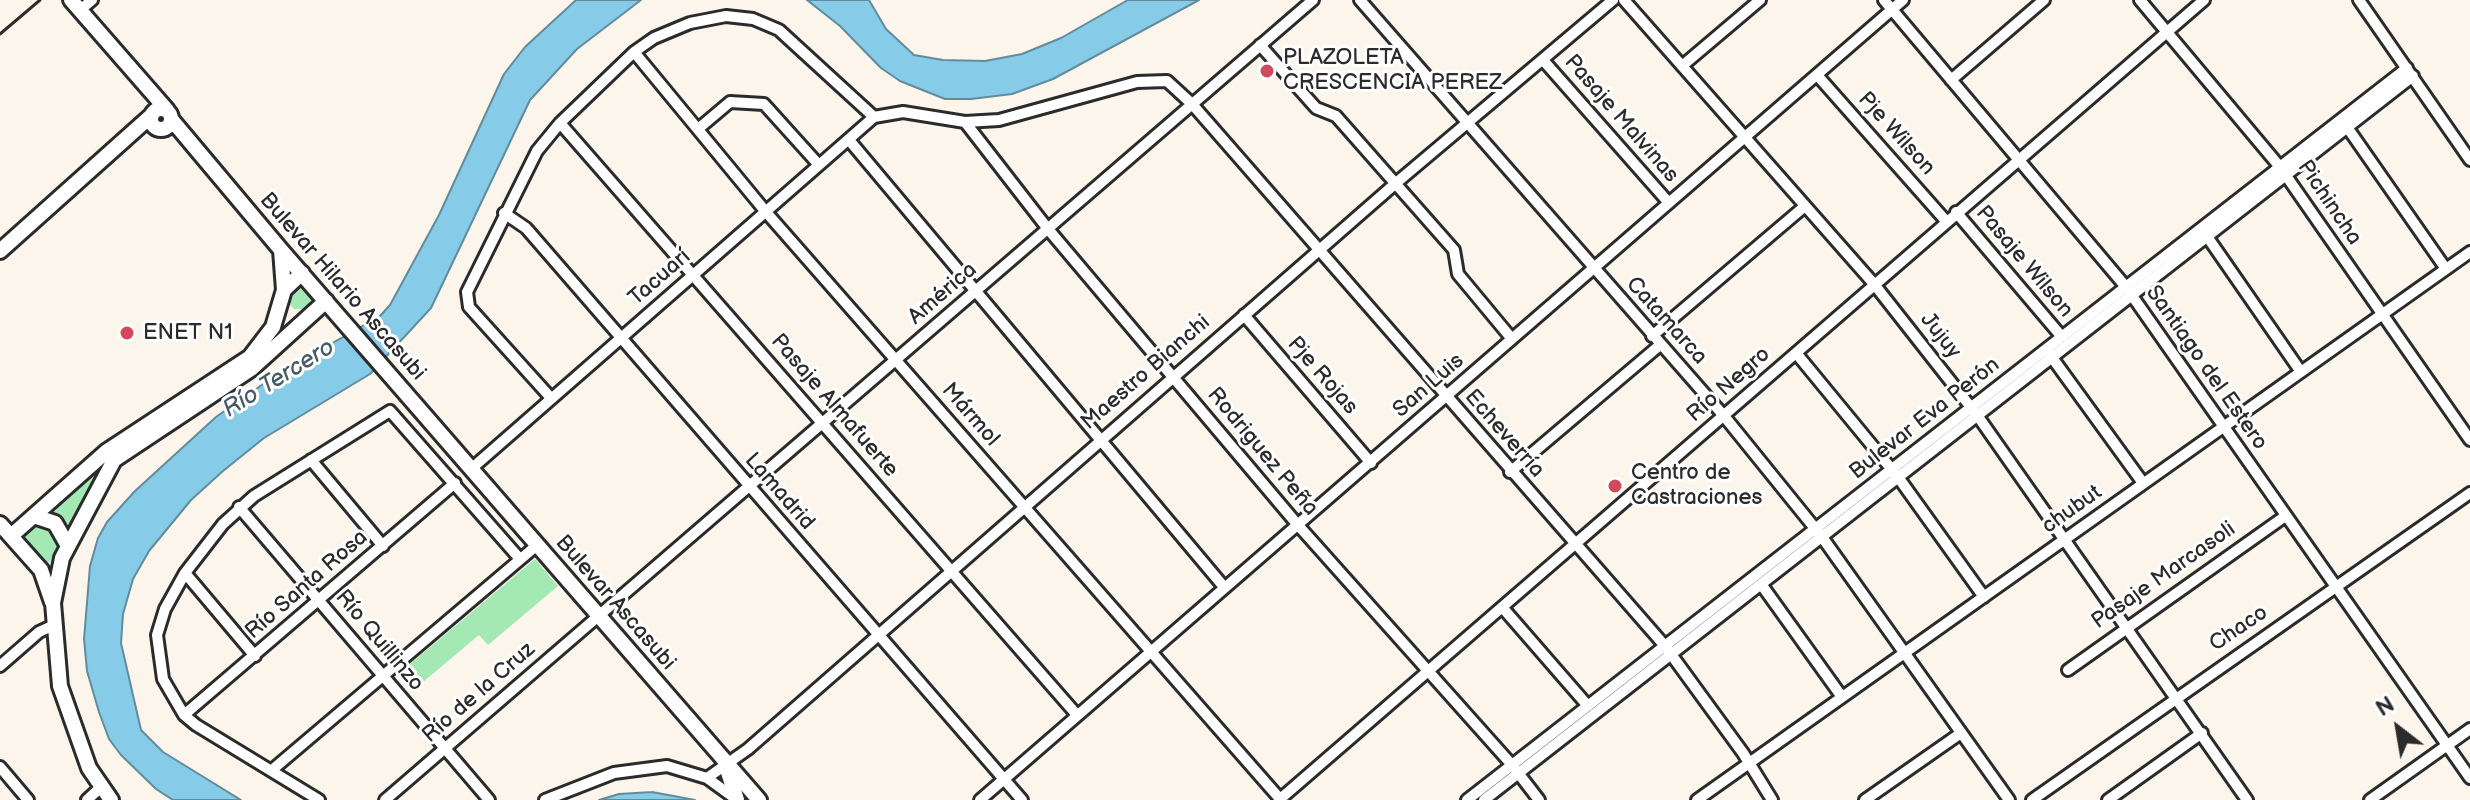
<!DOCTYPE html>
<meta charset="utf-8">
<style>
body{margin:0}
#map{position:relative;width:2470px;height:800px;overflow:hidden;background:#fbf5eb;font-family:"Balsamiq Sans",sans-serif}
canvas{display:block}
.north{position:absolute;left:2358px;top:688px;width:80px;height:80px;-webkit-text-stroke:6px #fff;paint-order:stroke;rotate:329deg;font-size:22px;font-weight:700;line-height:32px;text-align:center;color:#2b2b2b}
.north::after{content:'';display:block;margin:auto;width:28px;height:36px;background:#2b2b2b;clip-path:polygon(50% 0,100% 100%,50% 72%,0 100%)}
</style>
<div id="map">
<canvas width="2470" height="800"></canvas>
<div class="north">N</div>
</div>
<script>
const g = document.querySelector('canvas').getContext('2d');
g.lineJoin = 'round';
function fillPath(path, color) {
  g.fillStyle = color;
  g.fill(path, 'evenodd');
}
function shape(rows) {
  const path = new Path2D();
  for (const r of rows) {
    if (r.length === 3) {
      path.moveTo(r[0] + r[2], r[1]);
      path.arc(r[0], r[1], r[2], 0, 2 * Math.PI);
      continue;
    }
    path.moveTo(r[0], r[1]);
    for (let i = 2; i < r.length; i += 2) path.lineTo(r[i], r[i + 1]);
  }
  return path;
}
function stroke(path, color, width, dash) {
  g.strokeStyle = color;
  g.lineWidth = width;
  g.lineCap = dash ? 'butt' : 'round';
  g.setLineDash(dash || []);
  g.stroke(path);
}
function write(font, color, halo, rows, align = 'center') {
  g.font = font + ' "Balsamiq Sans",sans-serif';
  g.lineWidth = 6;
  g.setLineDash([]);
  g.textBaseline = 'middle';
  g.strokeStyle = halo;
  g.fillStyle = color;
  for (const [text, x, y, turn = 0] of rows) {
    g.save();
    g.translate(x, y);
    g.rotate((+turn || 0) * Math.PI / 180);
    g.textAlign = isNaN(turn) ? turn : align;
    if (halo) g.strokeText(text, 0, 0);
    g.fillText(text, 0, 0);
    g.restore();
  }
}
fillPath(shape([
 [299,283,313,300,304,309,294,309,288,302,287,294],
 [104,461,106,464,68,531,59,519,46,511],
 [35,523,54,528,59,537,60,546,49,563,32,552,22,539,24,531],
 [535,559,558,586,488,645,479,635,411,692,397,675]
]), '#a4e8b4');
const water = shape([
 [576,0,641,0,577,49,530,100,431,308,370,374,264,438,223,471,191,500,149,551,133,579,123,614,121,643,141,730,163,752,241,800,173,800,156,789,121,755,109,739,99,712,87,671,84,639,90,566,98,538,107,522,135,491,216,417,276,375,380,316,390,305,439,215,504,74,525,47,576,0],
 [807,0,869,0,886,29,914,55,943,60,985,61,1022,54,1061,38,1128,0,1199,0,1053,79,1012,94,971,99,945,99,900,81,881,68,840,26,807,0],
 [652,792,695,800,599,800,619,794,652,792]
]);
fillPath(water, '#86cce8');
stroke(water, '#628c9c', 2);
const street = shape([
 [1360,0,1724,416,1822,537,2009,800],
 [1624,0,1874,284,1977,415,2247,800],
 [1884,0,2126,287,2470,778],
 [2140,0,2280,167,2470,440],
 [2359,0,2470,160],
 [79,11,92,0],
 [1260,45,1316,108,1336,116,1454,250,1458,274,1512,339],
 [634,52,766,212,1281,800],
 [1543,60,1669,203],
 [1682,66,1760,0],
 [1817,75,1946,221],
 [1951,80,2044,0],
 [874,117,903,112,965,122,999,120,1137,82,1167,81,1192,104,1665,646,1743,753,1772,800],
 [965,122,1048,229,1297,524,1512,765,1539,800],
 [560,123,1077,715],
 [2347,127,2446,269],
 [698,129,730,102,764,104,819,165],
 [849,140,1224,587],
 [1956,212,2062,337],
 [504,213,526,228,1022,800],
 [2204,232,2301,372],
 [1244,315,1371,463],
 [1652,336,1805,206],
 [2048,352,2143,483],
 [1796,353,1898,477,1984,597],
 [551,398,469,307,467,292,537,151,560,123,634,52,654,38,690,23,726,16,753,19,779,30,874,117],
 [311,460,383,546],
 [471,469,874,117],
 [1510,472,1660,345],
 [239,507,489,800],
 [185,573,255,656],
 [1761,584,1842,697],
 [1502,607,1588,706],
 [0,666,39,632,54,625],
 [2068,670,2284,517],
 [184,715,455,483],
 [0,767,28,800],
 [272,770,536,546],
 [707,778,748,749,1396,183,1613,0],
 [87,800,100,788],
 [319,800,196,725,184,715,163,679,157,635,165,609,185,573,223,524,254,496,390,411,520,559],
 [385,800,1313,0],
 [545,800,614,773,667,766,707,778,736,799],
 [980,800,1903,0],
 [1279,800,2204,0],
 [1467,800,2407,68],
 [1484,800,2413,76],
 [1697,800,2470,252],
 [1865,800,1961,733],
 [2032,800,2470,493],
 [2108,800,2202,733],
 [2370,800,2470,729]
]);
const secondary = shape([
 [71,0,167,110],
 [161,119,10],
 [171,119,281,250,759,800],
 [281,250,284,290],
 [0,251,152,115],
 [34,516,55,523,68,546],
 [0,524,41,570,52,602],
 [11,536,107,451,250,357,273,327,284,290,302,273],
 [726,766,737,800],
 [111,800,89,768,60,686,53,603,62,558,114,460,251,369,326,301]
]);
stroke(street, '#2b2b2b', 16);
stroke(secondary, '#2b2b2b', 20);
stroke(street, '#fff', 10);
stroke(secondary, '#fff', 14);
stroke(shape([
 [0,34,40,0]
]), '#2b2b2b', 3);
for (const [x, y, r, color] of [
 [1267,71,8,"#d1495b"],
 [127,333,8,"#d1495b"],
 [1615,486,8,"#d1495b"]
]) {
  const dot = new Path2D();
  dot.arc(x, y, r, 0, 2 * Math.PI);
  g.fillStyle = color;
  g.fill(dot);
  stroke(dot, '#fff', 3);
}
write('22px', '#2b2b2b', '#fff', [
 ["PLAZOLETA",1283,58],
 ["CRESCENCIA PEREZ",1283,83],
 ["ENET N1",143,333],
 ["Centro de",1631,473],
 ["Castraciones",1631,498]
], 'left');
write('22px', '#2b2b2b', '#fff', [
 ["Pasaje Malvinas",1621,119,49],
 ["Pje Wilson",1896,134,48],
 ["Pichincha",2329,203,56],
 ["Pasaje Wilson",2024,262,50],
 ["Tacuarí",660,278,-41],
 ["Bulevar Hilario Ascasubi",342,287,49],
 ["América",943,294,-41],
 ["Catamarca",1666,321,48],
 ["Jujuy",1940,336,52],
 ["Santiago del Estero",2206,368,55],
 ["Maestro Bianchi",1146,373,-41],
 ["Pje Rojas",1322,376,49],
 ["Río Negro",1729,385,-41],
 ["San Luis",1429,386,-41],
 ["Pasaje Almafuerte",834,406,49],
 ["Mármol",970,415,49],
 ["Bulevar Eva Perón",1925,419,-38],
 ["Echeverría",1504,434,49],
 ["Rodriguez Peña",1262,452,50],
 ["Lamadrid",779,492,49],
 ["chubut",2072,510,-35],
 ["Pasaje Marcasoli",2164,576,-35],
 ["Río Santa Rosa",307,585,-41],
 ["Bulevar Ascasubi",615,603,49],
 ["Chaco",2239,629,-34],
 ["Río Quillinzo",379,641,50],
 ["Río de la Cruz",479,693,-41]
]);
write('italic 24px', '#465b64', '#fff', [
 ["Río Tercero",279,379,-32]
]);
</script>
